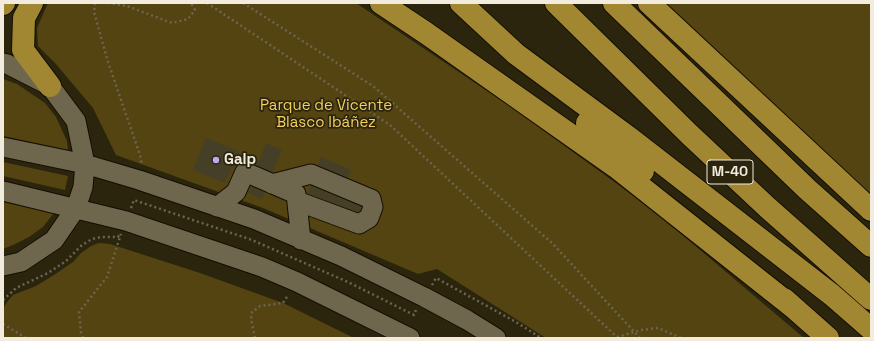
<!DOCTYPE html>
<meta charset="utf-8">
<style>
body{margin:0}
#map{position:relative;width:874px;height:341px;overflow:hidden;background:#2c250e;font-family:"Space Grotesk",sans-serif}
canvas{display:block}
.frame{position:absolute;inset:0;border:4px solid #f1ecde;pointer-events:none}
</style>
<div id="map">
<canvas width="874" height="341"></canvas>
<div class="frame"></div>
</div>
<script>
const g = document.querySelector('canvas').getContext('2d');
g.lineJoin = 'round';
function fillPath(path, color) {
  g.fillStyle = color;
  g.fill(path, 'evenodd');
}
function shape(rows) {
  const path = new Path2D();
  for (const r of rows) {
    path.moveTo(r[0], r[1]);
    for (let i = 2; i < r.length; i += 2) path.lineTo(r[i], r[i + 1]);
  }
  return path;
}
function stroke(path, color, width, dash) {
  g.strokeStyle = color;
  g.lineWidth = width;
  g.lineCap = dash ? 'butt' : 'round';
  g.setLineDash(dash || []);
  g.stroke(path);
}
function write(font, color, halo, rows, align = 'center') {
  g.font = font + ' "Space Grotesk",sans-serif';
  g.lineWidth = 3.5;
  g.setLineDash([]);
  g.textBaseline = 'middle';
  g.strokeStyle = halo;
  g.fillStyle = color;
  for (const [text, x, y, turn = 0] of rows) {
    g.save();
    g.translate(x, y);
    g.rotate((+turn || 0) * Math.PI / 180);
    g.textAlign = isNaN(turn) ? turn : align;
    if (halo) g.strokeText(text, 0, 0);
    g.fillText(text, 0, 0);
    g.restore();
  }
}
fillPath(shape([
 [48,3,356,3,511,107,653,210,804,338,546,338,437,269,418,274,263,208,116,155,93,108,55,63,38,46,37,28],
 [657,3,871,3,871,197],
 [3,79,17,84,45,103,56,117,67,141,68,150,3,136],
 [3,162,68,176,65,190,3,176],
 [3,202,54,213,43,227,29,237,13,245,3,249],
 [99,243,110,244,200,273,283,303,354,338,3,338,3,309,7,302,13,295,36,286,57,273,73,262,81,253,91,246]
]), '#534411');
fillPath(shape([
 [206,138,238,151,237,153,259,161,266,143,282,150,262,199,246,192,254,174,232,166,225,183,193,170],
 [321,157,351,170,346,181,316,169],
 [313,181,369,204,364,216,308,193]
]), '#463f27');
const minor = shape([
 [3,63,7,64,50,86,76,121,85,164,83,187,76,208,54,240,21,262,3,266],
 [3,147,85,164,139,180,254,219,341,256,424,297,467,320,496,338],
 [272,184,311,174,371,199,373,207,369,218,359,224,297,201],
 [3,191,126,221,262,267,297,282,410,338],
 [217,207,236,192,245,172,296,194,301,240]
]);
const highway = shape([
 [32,3,24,18,23,50,50,86],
 [381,3,426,33,616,167,794,308],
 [461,3,516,54,627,136,832,295,871,329],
 [556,3,689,134,768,208,871,299],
 [614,3,807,189,871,246],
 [649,3,871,210],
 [3,4,4,3],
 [587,123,643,171],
 [784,299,828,338]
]);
stroke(minor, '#150e00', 21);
stroke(highway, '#150e00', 24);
stroke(shape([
 [95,3,94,12,108,62,140,155,142,165],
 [108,3,127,6,172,23,188,19,195,10,191,3],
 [207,3,390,125,618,338],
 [243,3,373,86,552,243,640,338],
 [131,208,134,200,252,240,350,283,414,315,416,310],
 [432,285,436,278,516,322,541,338],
 [3,300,16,288,48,273,66,261,82,245,92,239,101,237,118,237,119,235],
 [3,324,26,338],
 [617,337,641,330,658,328,681,338],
 [83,338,81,333,79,312,107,277,121,234],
 [255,338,251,319,252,312,260,306,283,303,288,295]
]), '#6c6551', 2.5, [2, 3]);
stroke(minor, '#6f664e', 19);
stroke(highway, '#a18732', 22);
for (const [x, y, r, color] of [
 [216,160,4,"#c4a7f1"]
]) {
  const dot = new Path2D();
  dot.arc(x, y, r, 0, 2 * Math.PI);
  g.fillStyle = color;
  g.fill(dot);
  stroke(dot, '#2c250e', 1.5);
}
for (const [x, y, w] of [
 [730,172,46]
]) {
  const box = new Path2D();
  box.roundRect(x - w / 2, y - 12, w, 24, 3);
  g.fillStyle = '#2c250e';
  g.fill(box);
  stroke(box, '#f1ecde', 1);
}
write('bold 14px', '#f1ecde', null, [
 ["M-40",730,172]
]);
write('15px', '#f3cf5c', '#2c250e', [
 ["Parque de Vicente",326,106],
 ["Blasco Ibáñez",326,123]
]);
write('bold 15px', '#f1ecde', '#2c250e', [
 ["Galp",224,160]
], 'left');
</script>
